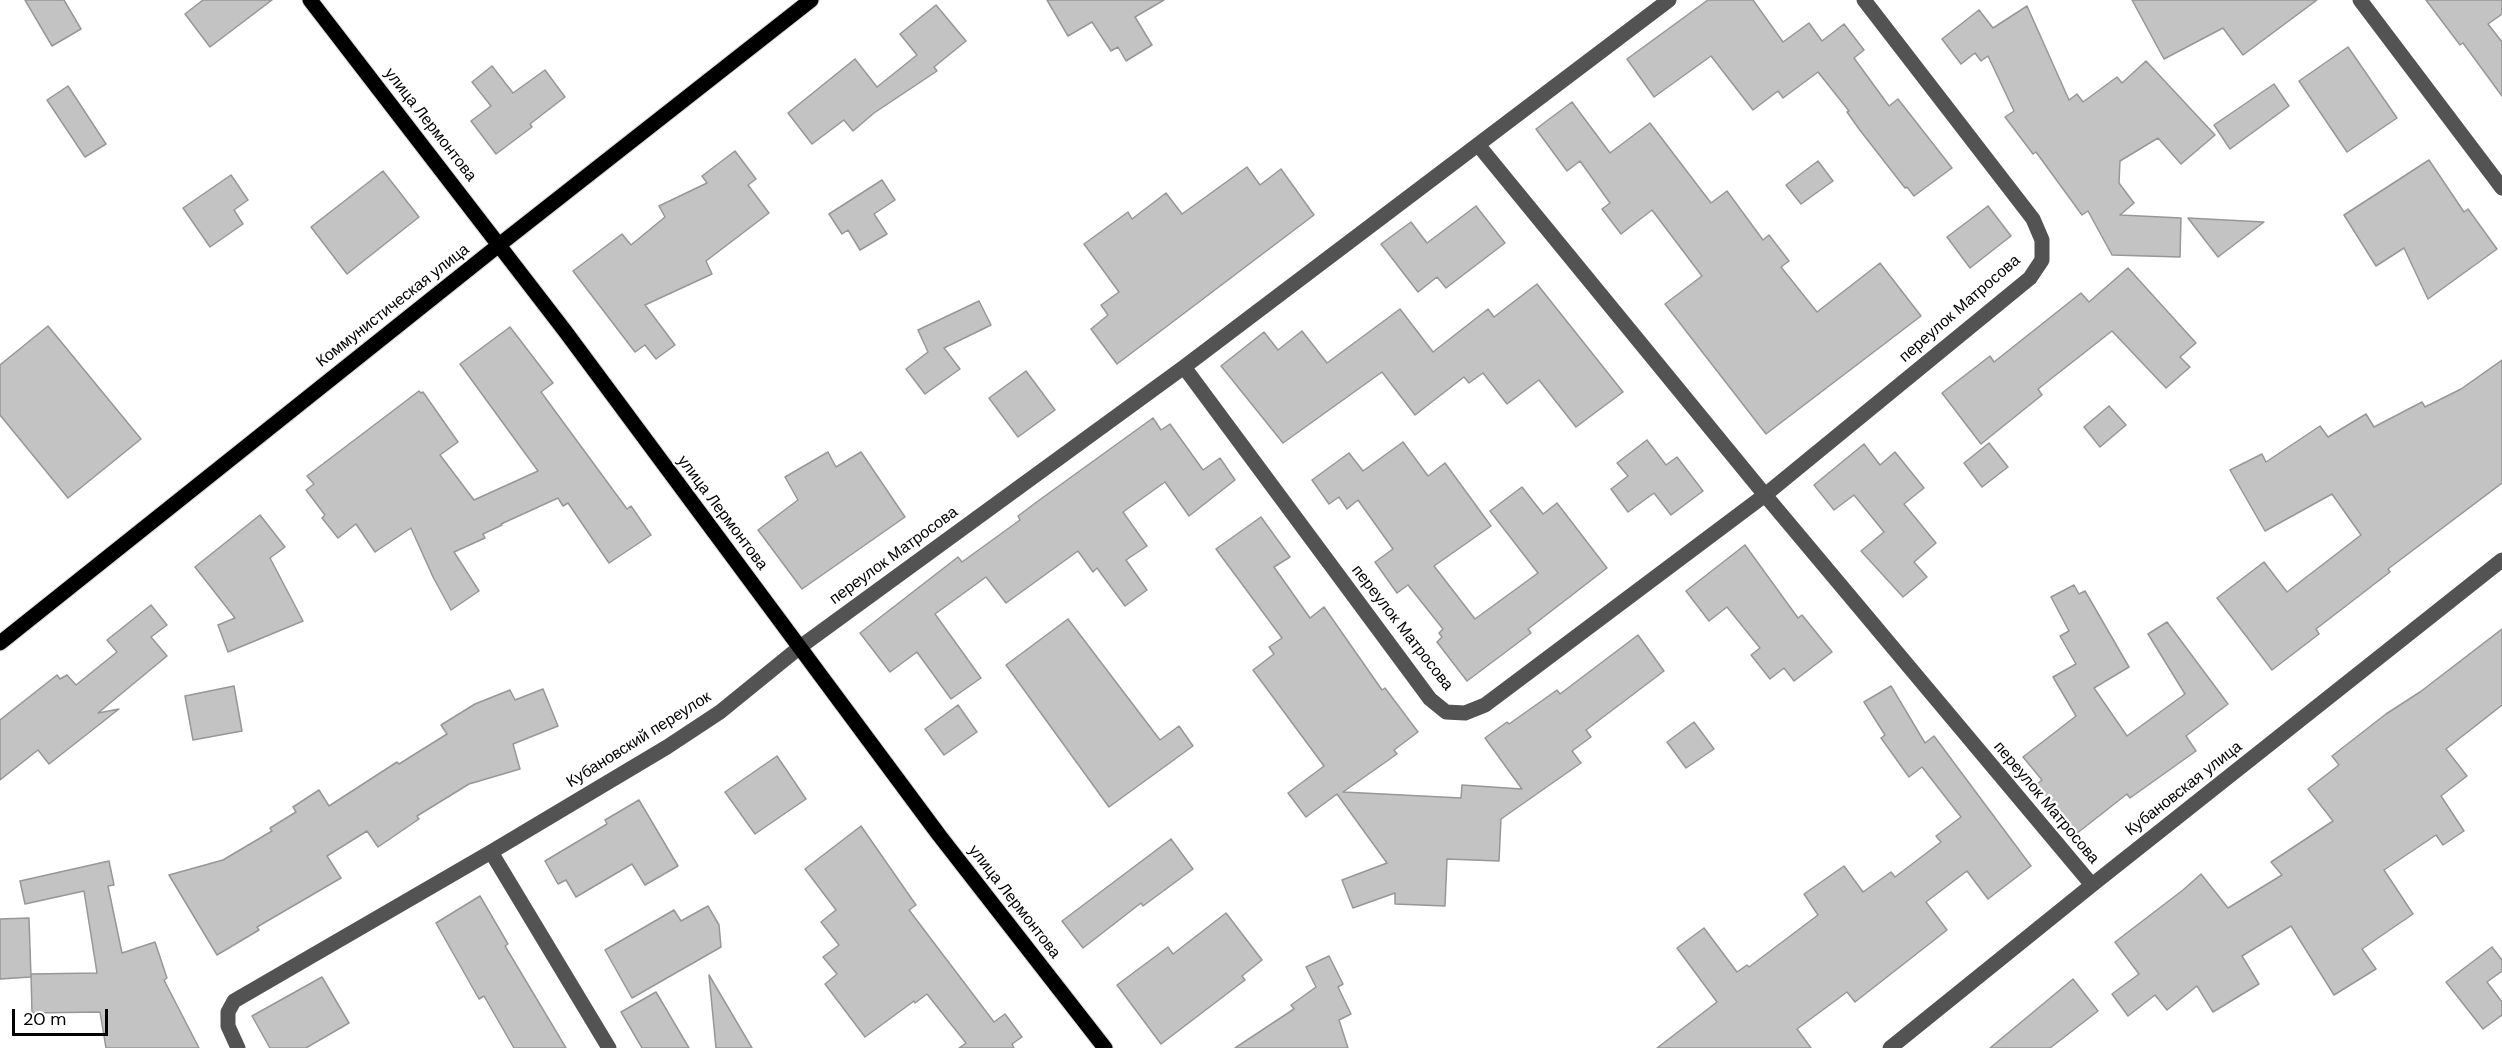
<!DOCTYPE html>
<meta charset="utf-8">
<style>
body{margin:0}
#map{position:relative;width:2502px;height:1048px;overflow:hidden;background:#fff;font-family:"DM Sans",sans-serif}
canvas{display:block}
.scale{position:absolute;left:12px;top:1009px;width:96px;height:27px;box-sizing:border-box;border:3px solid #000;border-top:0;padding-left:8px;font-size:18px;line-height:21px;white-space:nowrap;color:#000;-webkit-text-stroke:4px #fff;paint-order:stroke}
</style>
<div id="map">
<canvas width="2502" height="1048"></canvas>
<div class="scale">20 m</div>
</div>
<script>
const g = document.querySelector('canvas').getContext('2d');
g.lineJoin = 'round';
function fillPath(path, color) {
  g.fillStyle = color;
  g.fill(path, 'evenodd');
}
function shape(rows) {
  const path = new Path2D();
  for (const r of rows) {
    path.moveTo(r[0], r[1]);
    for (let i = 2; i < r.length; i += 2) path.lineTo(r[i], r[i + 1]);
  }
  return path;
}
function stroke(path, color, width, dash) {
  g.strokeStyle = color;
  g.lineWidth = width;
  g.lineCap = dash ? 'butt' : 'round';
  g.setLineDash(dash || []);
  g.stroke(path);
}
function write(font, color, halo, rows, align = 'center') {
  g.font = font + ' "DM Sans",sans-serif';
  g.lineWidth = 4.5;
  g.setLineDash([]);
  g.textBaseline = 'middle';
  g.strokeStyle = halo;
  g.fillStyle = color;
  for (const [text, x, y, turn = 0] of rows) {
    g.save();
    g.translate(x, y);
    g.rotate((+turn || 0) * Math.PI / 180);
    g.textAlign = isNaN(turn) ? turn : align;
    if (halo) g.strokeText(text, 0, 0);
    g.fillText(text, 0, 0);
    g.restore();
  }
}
const building = shape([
 [25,0,64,0,81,29,52,46,25,0],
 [203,0,272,0,210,47,185,14,203,0],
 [1047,0,1164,0,1135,17,1152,45,1126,61,1118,47,1111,51,1092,22,1068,36,1047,0],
 [1708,0,1753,0,1783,42,1809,23,1822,41,1844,24,1864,50,1854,58,1889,106,1898,99,1952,168,1914,196,1907,187,1905,188,1859,129,1847,112,1849,111,1818,72,1783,98,1778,91,1753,110,1711,56,1654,97,1627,59,1708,0],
 [2132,0,2317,0,2243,55,2223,28,2164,59,2132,0],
 [2426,0,2502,0,2502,14,2488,24,2502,42,2502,96,2463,43,2460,45,2426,0],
 [936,5,966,41,934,67,937,71,874,113,853,131,844,120,812,144,788,113,855,59,877,87,917,55,900,34,936,5],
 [2027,6,2069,100,2077,94,2083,102,2117,77,2122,83,2146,61,2215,135,2181,164,2158,138,2120,161,2119,183,2134,203,2120,215,2181,218,2180,257,2112,255,2088,211,2082,215,2036,152,2033,154,2005,117,2014,111,1988,56,1981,61,1975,53,1961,64,1942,39,1979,10,1993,28,2027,6],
 [2348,47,2397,118,2347,152,2299,81,2348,47],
 [492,66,513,93,545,70,565,97,530,124,532,127,496,154,471,121,491,106,472,82,492,66],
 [2274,84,2289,106,2230,149,2214,125,2274,84],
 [68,86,106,144,85,157,47,100,68,86],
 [1572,102,1610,153,1650,123,1711,203,1727,191,1763,240,1769,235,1789,261,1781,267,1817,312,1880,263,1921,316,1766,434,1665,304,1702,276,1652,210,1621,234,1602,209,1610,203,1580,161,1567,171,1536,129,1572,102],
 [735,151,756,179,748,185,769,213,706,261,712,274,645,305,675,345,656,359,645,345,635,352,573,271,622,234,631,245,665,217,659,206,707,183,702,176,735,151],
 [2429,160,2464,212,2468,209,2497,249,2428,299,2404,248,2376,266,2344,215,2429,160],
 [1818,161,1833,181,1801,204,1786,185,1818,161],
 [1247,167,1260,185,1281,169,1314,215,1117,364,1091,329,1108,315,1101,305,1119,292,1084,244,1128,212,1132,219,1166,193,1182,214,1247,167],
 [383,171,419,217,347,274,311,227,383,171],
 [231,175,248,200,234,210,243,224,210,247,183,208,231,175],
 [882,180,895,200,874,214,887,234,860,250,848,230,842,234,829,214,882,180],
 [1476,206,1505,243,1446,288,1437,277,1418,292,1381,244,1411,222,1427,243,1476,206],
 [1988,206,2011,236,1970,268,1947,237,1988,206],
 [2188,218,2264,222,2218,257,2188,218],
 [2128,268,2196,343,2180,357,2190,367,2166,388,2112,331,2038,389,2042,395,1981,444,1942,393,1990,356,1994,362,2081,293,2089,302,2128,268],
 [1537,284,1623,392,1576,427,1539,380,1507,404,1483,373,1469,383,1464,377,1415,415,1382,372,1283,443,1221,366,1264,332,1278,350,1302,331,1327,363,1400,309,1433,352,1488,309,1494,317,1537,284],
 [979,301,991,325,944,348,960,369,925,394,906,369,928,352,918,330,979,301],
 [48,326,141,439,68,498,0,415,0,365,48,326],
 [510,327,553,383,541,392,627,509,631,506,651,535,609,563,568,503,563,506,558,498,501,524,502,525,483,534,485,538,454,552,479,591,451,610,433,577,411,528,375,552,356,524,338,538,322,518,325,515,306,490,314,484,307,476,419,391,421,393,423,392,458,442,440,455,474,500,538,471,460,364,510,327],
 [2502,360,2502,483,2388,569,2390,572,2316,629,2319,634,2272,670,2217,598,2264,562,2287,592,2361,535,2332,494,2265,531,2230,470,2262,454,2266,462,2320,426,2328,437,2366,414,2374,427,2422,402,2425,407,2461,389,2502,360],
 [1026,371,1055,410,1018,437,989,398,1026,371],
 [2109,406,2126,425,2100,447,2084,427,2109,406],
 [1153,418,1161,430,1170,424,1203,470,1220,458,1235,480,1189,516,1165,482,1123,512,1147,546,1126,560,1147,590,1125,606,1097,568,1093,572,1078,551,1006,603,986,577,935,614,981,678,951,699,917,652,890,672,860,633,958,557,962,562,1020,520,1018,516,1038,501,1153,418],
 [1647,440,1666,465,1677,457,1703,491,1671,515,1654,493,1628,512,1611,489,1628,476,1617,463,1647,440],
 [1403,442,1428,476,1445,463,1491,526,1434,566,1475,619,1538,573,1490,511,1522,487,1543,514,1557,503,1607,568,1528,629,1531,633,1467,681,1437,642,1442,637,1439,633,1443,629,1408,585,1397,593,1375,562,1393,549,1358,500,1347,509,1339,497,1329,504,1312,480,1349,453,1363,471,1403,442],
 [1989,443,2008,467,1982,487,1964,463,1989,443],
 [1864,444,1880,465,1895,452,1924,488,1904,504,1936,543,1914,562,1927,577,1903,597,1861,551,1884,532,1854,495,1834,510,1814,485,1864,444],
 [828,452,836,467,861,452,905,517,802,589,758,530,798,500,785,477,828,452],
 [260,515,285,547,270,558,303,621,228,652,218,625,235,618,195,567,260,515],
 [1261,517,1290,557,1274,567,1310,618,1324,607,1382,690,1385,688,1418,732,1394,750,1397,754,1343,792,1461,798,1462,785,1522,789,1485,738,1507,722,1509,724,1557,690,1560,694,1638,635,1664,671,1586,730,1591,737,1572,751,1581,763,1501,819,1499,861,1447,859,1445,906,1395,904,1395,893,1353,908,1342,880,1387,863,1337,794,1306,817,1288,793,1324,766,1253,670,1274,654,1269,647,1282,638,1216,549,1261,517],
 [1745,545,1798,618,1802,615,1832,652,1794,681,1784,668,1770,679,1751,655,1760,648,1727,607,1709,621,1686,591,1745,545],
 [2074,585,2079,594,2085,591,2129,667,2094,688,2127,736,2185,694,2148,634,2167,622,2228,704,2186,736,2196,751,2130,798,2127,794,2076,834,2037,784,2042,780,2023,757,2076,716,2053,677,2076,664,2060,636,2069,631,2051,597,2074,585],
 [151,605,167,625,151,637,167,656,98,713,119,709,49,764,38,750,0,780,0,720,57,675,60,679,67,675,76,685,117,652,107,640,151,605],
 [1068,619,1160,740,1179,726,1193,746,1109,807,1006,665,1068,619],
 [2502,629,2502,705,2446,749,2467,776,2441,796,2464,831,2443,845,2436,835,2384,870,2413,914,2362,949,2376,969,2334,995,2291,926,2242,956,2259,984,2213,1012,2197,986,2167,1010,2155,995,2128,1016,2112,994,2139,974,2115,942,2183,890,2201,874,2228,908,2282,875,2271,862,2333,821,2308,789,2339,765,2332,756,2386,714,2420,692,2502,629],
 [234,686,242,731,193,740,185,696,234,686],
 [1891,686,1925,743,1934,736,2031,866,1988,899,1967,871,1926,902,1947,930,1855,1002,1847,992,1797,1029,1811,1048,1657,1048,1717,1002,1677,948,1704,928,1737,972,1747,965,1749,967,1818,915,1804,894,1844,866,1863,892,1891,872,1895,877,1941,842,1936,836,1961,817,1922,767,1909,777,1881,738,1885,735,1864,702,1891,686],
 [543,689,558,726,513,744,520,769,469,784,417,816,419,819,378,847,367,831,327,856,341,878,257,927,259,930,217,955,169,875,223,860,272,831,270,828,296,812,293,807,319,790,329,806,397,762,399,764,447,734,441,725,475,704,510,690,515,700,543,689],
 [958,705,977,732,944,755,925,729,958,705],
 [1694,722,1714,749,1686,768,1667,742,1694,722],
 [777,756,806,799,755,834,725,792,777,756],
 [639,800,678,866,645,885,632,864,576,897,566,880,558,884,545,861,607,824,605,820,639,800],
 [861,826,916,905,909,910,994,1022,1005,1014,1022,1037,1012,1044,1014,1048,959,1048,966,1043,927,994,915,1003,914,1001,865,1037,825,984,837,974,823,957,839,945,821,922,836,910,805,869,861,826],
 [1171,839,1193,869,1143,906,1141,903,1083,948,1062,921,1171,839],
 [109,861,114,885,108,886,122,953,155,942,167,978,164,980,199,1048,106,1048,100,1012,32,1013,31,974,97,973,84,891,25,904,20,881,109,861],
 [480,896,508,944,505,946,566,1048,514,1048,484,996,479,999,436,923,480,896],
 [708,906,719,925,721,947,632,998,605,950,674,910,681,921,708,906],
 [1226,913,1262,960,1242,976,1245,980,1161,1044,1117,985,1168,947,1173,954,1226,913],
 [29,918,31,977,0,979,0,919,29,918],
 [2492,947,2502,960,2502,971,2487,982,2502,1002,2502,1015,2483,1029,2446,982,2492,947],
 [1329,956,1343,984,1338,987,1351,1014,1339,1020,1348,1048,1235,1048,1294,1009,1291,1005,1316,987,1306,967,1329,956],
 [709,975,752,1048,716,1048,709,975],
 [322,977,349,1023,306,1048,270,1048,252,1016,322,977],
 [2073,979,2098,1011,2050,1048,1990,1048,2073,979],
 [656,992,689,1048,642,1048,621,1012,656,992]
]);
fillPath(building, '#c3c3c3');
stroke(building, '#979797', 1.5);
const major = shape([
 [310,0,565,331,939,835,1105,1048],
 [0,643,499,245,811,0]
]);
stroke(major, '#dbdbdb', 17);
stroke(shape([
 [2360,0,2502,188],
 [1479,146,1765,495,2092,885],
 [1184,367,1430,699,1446,712,1465,713,1485,705,1765,495,2030,278,2042,260,2042,240,2033,219,1864,0],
 [491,852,609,1048],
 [238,1048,228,1026,228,1012,234,1001,491,852,667,747,720,712,800,647,1184,367,1669,0],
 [1890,1048,2092,885,2502,560]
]), '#535353', 15);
stroke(major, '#000', 15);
write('16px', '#000', '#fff', [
 ["улица Лермонтова",430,125,52],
 ["Коммунистическая улица",393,306,-38],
 ["переулок Матросова",1960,309,-41],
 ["улица Лермонтова",722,513,53],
 ["переулок Матросова",894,556,-36],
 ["переулок Матросова",1402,628,52],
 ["Кубановский переулок",639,740,-32],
 ["Кубановская улица",2184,789,-38],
 ["переулок Матросова",2046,803,50],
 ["улица Лермонтова",1014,902,52]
]);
</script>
